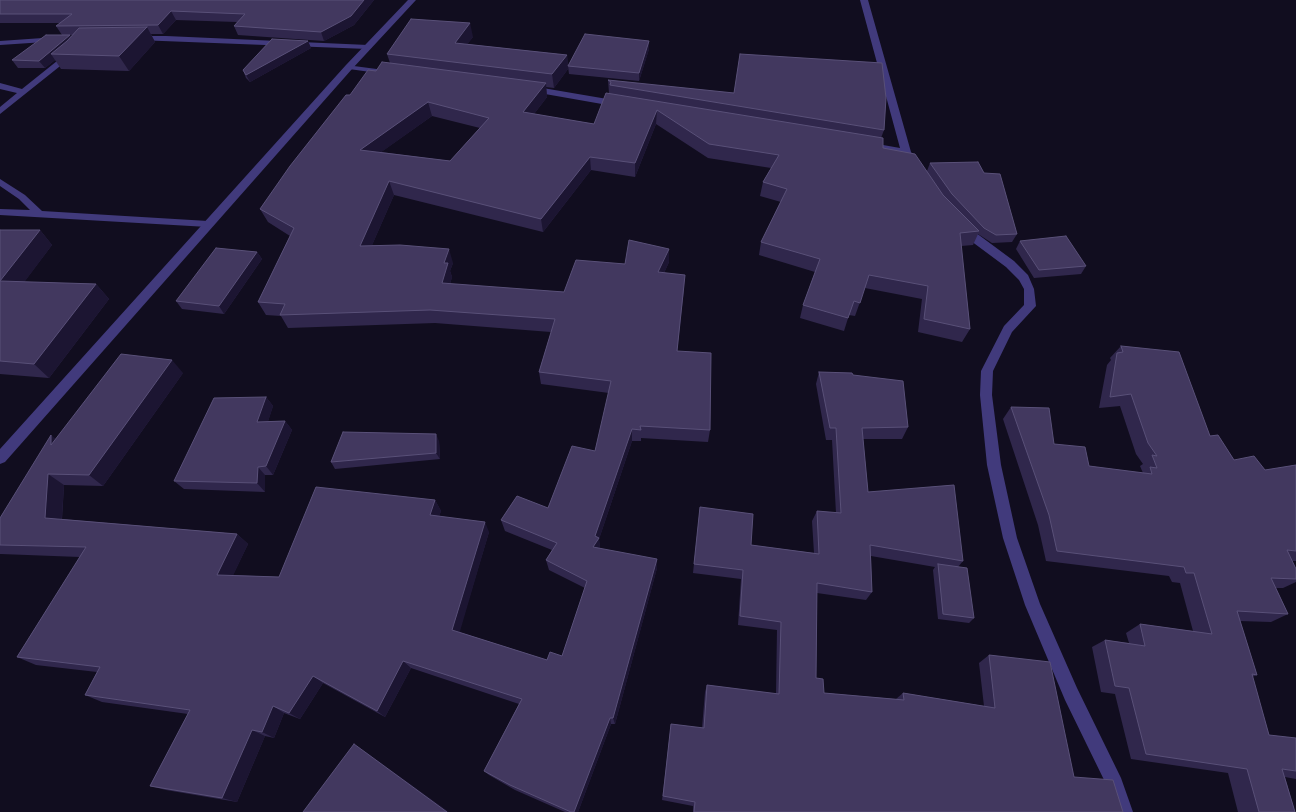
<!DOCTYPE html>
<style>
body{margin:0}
canvas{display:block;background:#110d1f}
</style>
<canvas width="1296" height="812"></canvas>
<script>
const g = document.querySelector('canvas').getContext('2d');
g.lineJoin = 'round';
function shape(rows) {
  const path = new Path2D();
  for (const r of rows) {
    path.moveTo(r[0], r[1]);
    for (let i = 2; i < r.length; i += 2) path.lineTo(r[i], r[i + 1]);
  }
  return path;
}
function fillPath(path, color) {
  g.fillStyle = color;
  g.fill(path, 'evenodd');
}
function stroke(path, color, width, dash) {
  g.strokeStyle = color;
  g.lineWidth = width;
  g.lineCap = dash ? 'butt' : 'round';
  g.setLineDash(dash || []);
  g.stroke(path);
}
fillPath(shape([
 [860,0,868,0,911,152,920,167,918,169,912,169,903,154,866,148,861,145,866,142,900,148,860,0],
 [134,36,166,36,368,45,372,47,368,49,137,40,134,40,134,36],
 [57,37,60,37,60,41,0,45,0,41,57,37],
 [67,53,74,55,0,114,0,107,17,93,0,89,0,83,22,89,67,53],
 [346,65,392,71,396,73,392,75,349,69,346,69,346,65],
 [531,86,619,101,623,104,619,107,528,91,528,87,531,86],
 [0,179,25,195,42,211,208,221,213,224,208,227,0,215,0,209,30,210,19,199,0,186,0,179],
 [964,224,1014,261,1028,275,1034,289,1036,306,1012,332,993,371,992,395,1001,465,1017,538,1040,604,1077,688,1121,778,1133,812,1115,812,1107,786,1065,700,1025,605,1003,538,987,465,980,395,981,371,1004,326,1024,305,1024,289,1019,280,1006,267,971,241,959,227,964,224]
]), '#413a7c');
fillPath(shape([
 [408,0,416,0,352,69,5,462,0,464,0,449,346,65,408,0]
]), '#413a7c');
fillPath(shape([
 [0,0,374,0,354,25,324,41,238,35,234,26,237,22,176,20,163,34,151,34,155,42,129,71,61,69,55,60,45,68,18,68,12,60,70,35,71,37,73,35,62,35,56,26,60,23,0,23],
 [473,37,467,44,567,55,568,69,554,88,546,87,547,97,534,114,594,124,610,94,609,93,608,80,884,130,881,138,883,148,927,171,930,163,1017,234,1012,242,992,243,978,234,973,245,961,246,970,329,962,342,918,332,922,299,865,288,855,316,849,315,844,331,800,318,803,305,815,272,759,255,761,242,781,202,760,196,763,182,771,168,708,158,656,124,635,177,591,170,543,232,394,195,372,245,453,263,450,271,452,277,450,284,564,292,625,264,669,262,664,273,684,289,677,351,710,430,708,442,641,438,641,441,632,441,599,539,600,549,657,568,615,724,611,724,578,812,565,812,515,790,489,775,484,771,519,704,411,668,385,717,323,683,300,719,284,713,274,738,265,736,237,802,166,790,150,786,188,714,102,702,85,695,97,672,36,665,17,657,80,557,1,554,0,554,0,518,55,439,183,373,103,486,64,485,62,519,237,534,248,544,233,575,279,577,435,500,441,511,439,516,489,532,459,632,547,660,562,656,585,588,549,570,546,560,552,550,505,531,501,520,548,508,595,451,609,393,541,384,539,372,551,332,435,323,288,328,281,316,266,315,258,302,290,236,268,222,260,209,350,95,376,71,390,63,387,54],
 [432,116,480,128,450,161,381,152],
 [308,41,311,48,250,82,246,78,243,70],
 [649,49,639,81,569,74,568,66],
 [0,230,40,230,52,245,24,282,96,284,109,299,49,378,0,374],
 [1020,241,1086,266,1081,274,1034,278,1016,249],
 [257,252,262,259,224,314,182,309,176,301],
 [1121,346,1234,460,1265,470,1296,465,1296,561,1292,561,1296,569,1296,582,1283,588,1276,588,1288,614,1271,622,1240,621,1257,675,1252,677,1269,735,1296,738,1296,779,1285,777,1295,812,1238,812,1228,773,1131,759,1115,694,1101,692,1092,647,1105,640,1129,643,1126,633,1140,624,1193,631,1180,583,1172,582,1169,576,1046,561,1038,525,1003,419,1011,407,1054,444,1089,466,1143,473,1140,466,1143,464,1136,454,1120,406,1099,408,1107,365,1111,360,1110,358],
 [819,372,853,375,908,427,902,439,863,439,868,492,963,561,958,567,974,618,969,623,938,619,933,570,935,567,871,556,872,592,866,600,817,593,816,678,824,693,896,699,903,693,984,706,979,663,989,655,1074,777,1123,812,693,812,693,806,662,800,671,724,702,728,705,692,707,685,776,694,777,630,738,625,741,579,693,573,700,507,751,545,814,553,812,521,817,511,836,513,832,440,826,440,816,384],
 [266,397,273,406,268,421,285,421,292,430,273,475,265,475,265,492,184,489,174,481],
 [439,441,440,459,335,469,331,462]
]), '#30274c');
fillPath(shape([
 [364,0,374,0,354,25,324,41,321,32],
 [171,11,176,20,163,34,158,25],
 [470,23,473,37,458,57,455,43],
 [147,27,155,42,129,71,119,56],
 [70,35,75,43,51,54,55,60,45,68,39,61],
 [308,41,311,48,250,82,246,75],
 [649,41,649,49,639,81,639,73],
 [567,55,568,69,554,88,552,74],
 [546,83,547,97,525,126,523,112],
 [428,102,432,116,366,163,360,150],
 [657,110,656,124,635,177,635,163],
 [590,157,591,170,543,232,541,219],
 [389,181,394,195,366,259,360,246],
 [40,230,52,245,14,296,0,281],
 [449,249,453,263,450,271,452,277,446,297,442,283,444,263],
 [669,249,669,262,658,286,658,272],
 [257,252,262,259,224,314,219,306],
 [685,275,684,289,676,364,677,351],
 [96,284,109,299,49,378,34,364],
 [172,360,183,373,103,486,89,475],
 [266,397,273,406,265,431,257,422],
 [285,421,292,430,273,475,266,466],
 [632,429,632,441,599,539,600,548,595,558,593,547,595,536],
 [436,434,439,441,440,459,436,453],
 [51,435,66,447,51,445],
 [258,467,265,475,265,492,257,483],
 [48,474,64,485,61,529,45,518],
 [435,500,441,511,436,526,430,515],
 [485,522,489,532,458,638,452,630],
 [237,534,248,544,229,584,217,575],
 [657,559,657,568,615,724,613,718],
 [403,661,411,668,385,717,377,711],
 [313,676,323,683,300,719,289,713],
 [273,706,284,713,274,738,262,732],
 [610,718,611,724,578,812,574,812],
 [252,730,265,736,237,802,222,798],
 [354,744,363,750,449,812,447,812]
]), '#1c1532');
const building = shape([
 [0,0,364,0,351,16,321,32,234,26,245,14,171,11,158,25,56,26,72,14,0,14,0,0],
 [411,19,470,23,455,43,567,55,552,74,387,54,411,19],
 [147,27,119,56,51,54,67,41,79,28,147,27],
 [585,34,649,41,639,73,568,66,585,34],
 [46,35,70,35,39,61,12,60,46,35],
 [272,39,308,41,246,75,243,70,272,39],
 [740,54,882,63,886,98,884,130,610,85,611,82,608,80,734,93,740,54],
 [382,62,546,83,523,112,594,124,606,93,883,138,883,148,915,154,943,195,979,231,960,233,970,329,924,319,928,286,869,275,860,303,854,301,848,318,803,305,820,259,761,242,787,189,763,182,779,155,709,144,657,110,635,163,590,157,541,219,389,181,360,246,400,245,449,249,444,263,448,263,442,283,564,292,576,260,625,264,629,240,669,249,658,272,685,275,677,351,711,353,710,430,640,426,641,430,632,429,595,536,599,538,593,547,657,559,613,718,610,718,574,812,571,812,510,785,484,771,522,699,403,661,377,711,313,676,289,713,273,706,262,732,252,730,222,798,150,786,190,710,85,695,100,667,17,657,86,547,0,545,0,518,51,435,51,445,121,354,172,360,89,475,48,474,45,518,237,534,217,575,279,577,316,487,435,500,430,515,485,522,452,630,547,660,550,652,562,656,587,581,546,560,557,543,501,520,517,496,548,508,572,446,595,451,611,381,539,372,555,319,430,310,280,315,285,304,258,302,294,228,260,209,290,166,346,95,350,95,368,70,376,71,382,62],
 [428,102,489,118,450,161,360,150,428,102],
 [978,162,984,173,1000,174,1017,234,996,235,984,228,952,194,930,163,978,162],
 [0,230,40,230,0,281,0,230],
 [1066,236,1086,266,1039,270,1020,241,1066,236],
 [216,248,257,252,219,306,176,301,216,248],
 [0,281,96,284,34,364,0,361,0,281],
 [1121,346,1179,352,1210,436,1218,435,1234,460,1254,456,1265,470,1296,465,1296,551,1287,550,1296,569,1296,579,1271,578,1288,614,1237,611,1257,675,1252,674,1269,735,1296,738,1296,771,1282,769,1295,812,1259,812,1247,769,1146,754,1129,688,1115,686,1105,640,1145,646,1140,624,1212,634,1194,573,1186,573,1184,567,1057,551,1049,515,1011,407,1049,408,1054,444,1085,447,1089,466,1152,474,1150,467,1157,468,1152,455,1157,456,1148,443,1131,394,1110,397,1117,353,1123,352,1121,346],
 [819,372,852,373,853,375,903,381,908,427,862,428,868,492,954,485,963,561,870,545,872,592,817,583,816,678,823,679,824,693,904,700,903,693,995,708,989,655,1050,662,1074,777,1113,780,1123,812,694,812,695,802,663,796,671,724,704,728,707,685,779,694,781,622,740,616,743,570,694,564,700,507,753,514,751,545,819,554,817,511,841,513,836,428,830,428,819,372],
 [266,397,257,422,285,421,266,466,258,467,257,483,174,481,214,398,266,397],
 [343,432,436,434,436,453,331,462,343,432],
 [938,564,967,568,974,618,943,614,938,564],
 [354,744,447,812,303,812,354,744]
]);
fillPath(building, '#42385f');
stroke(building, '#595078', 1);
</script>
